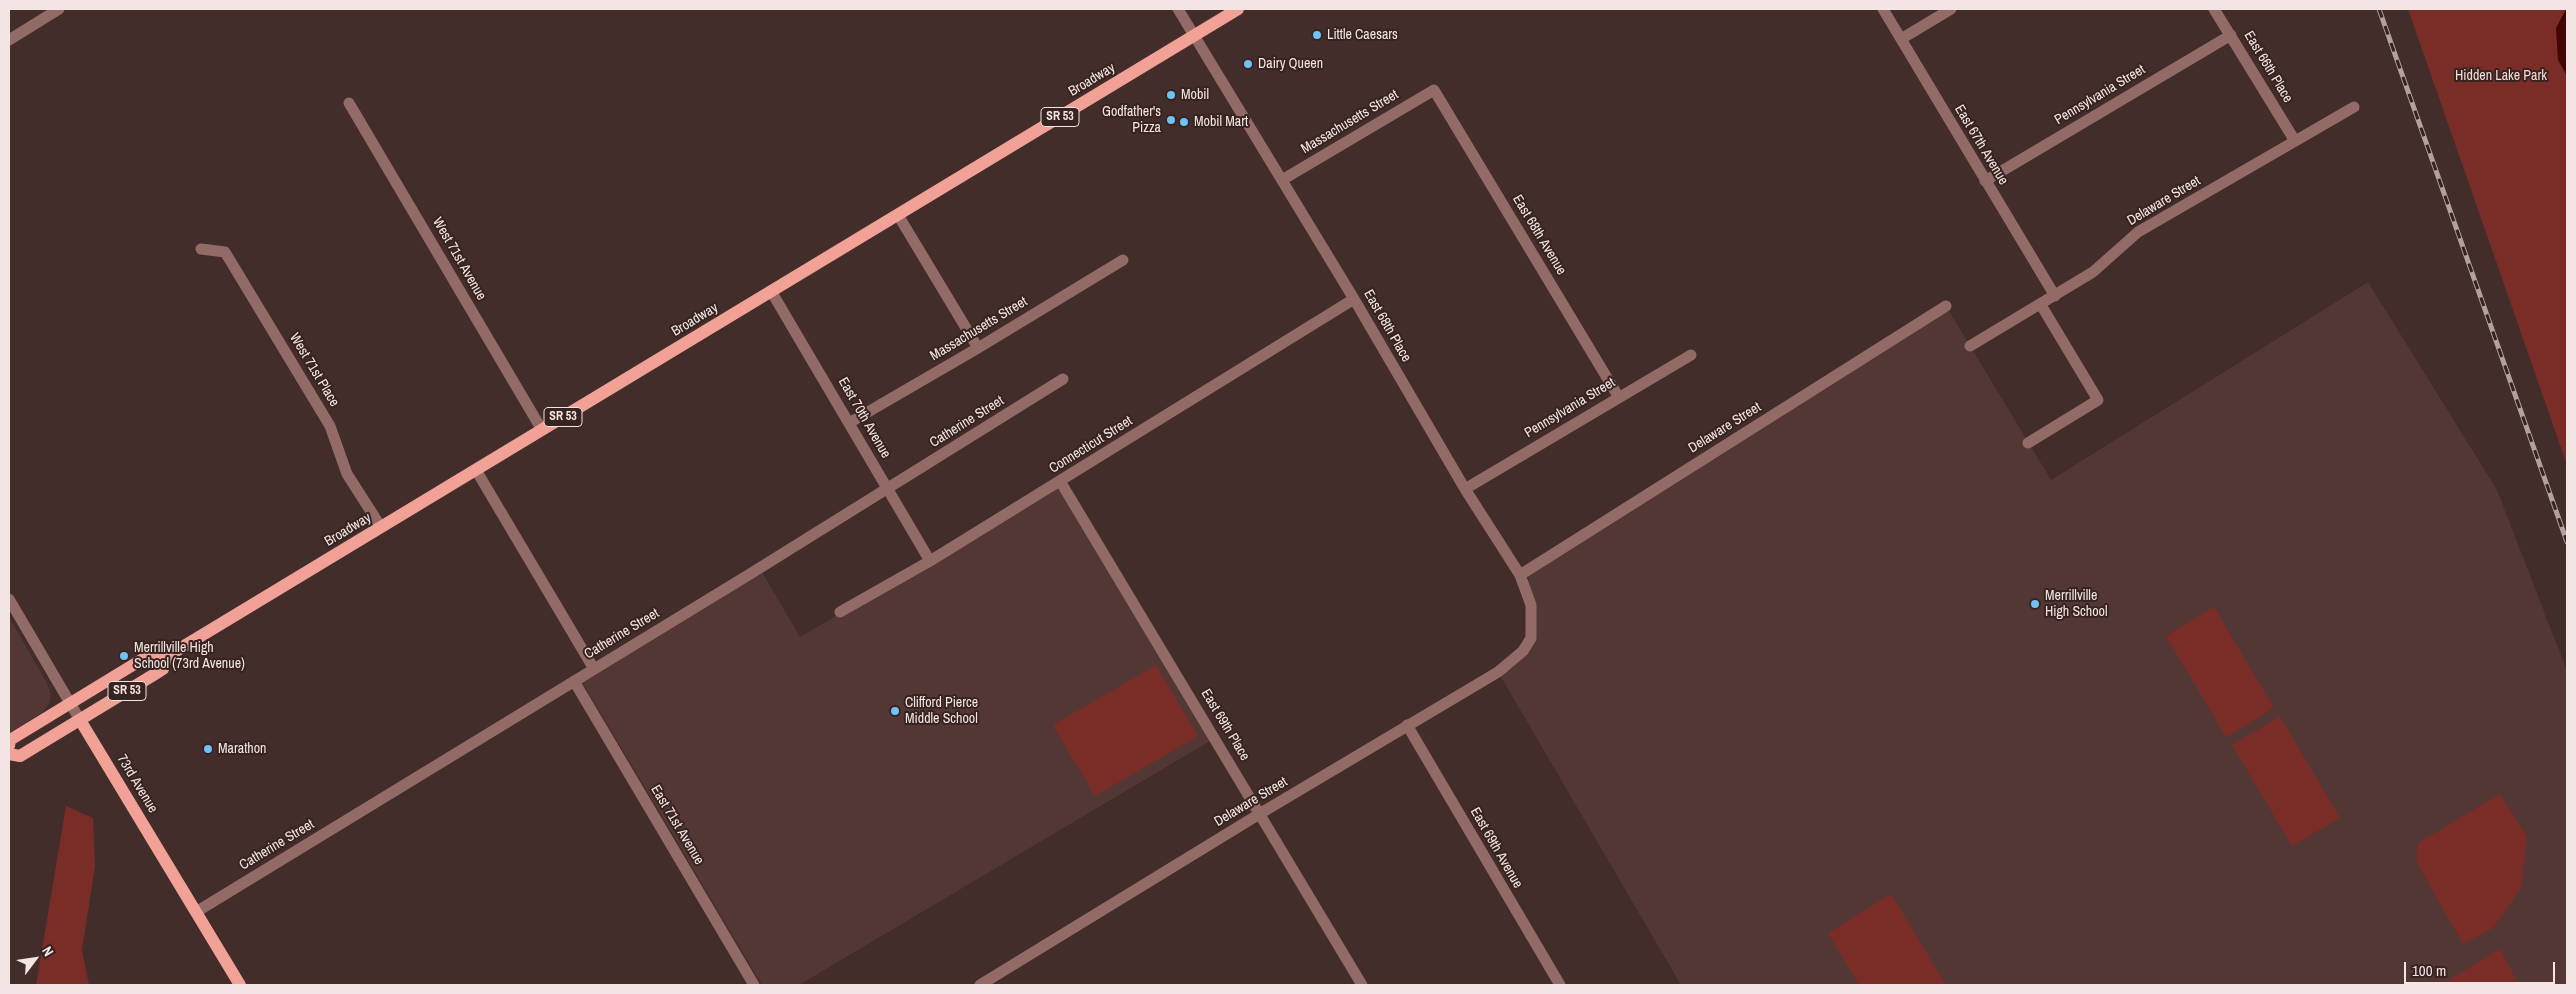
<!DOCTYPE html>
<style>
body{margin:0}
#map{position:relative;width:2576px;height:994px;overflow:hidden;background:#422d2a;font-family:"Archivo Narrow",sans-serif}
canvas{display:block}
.frame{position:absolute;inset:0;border:10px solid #f3e5e3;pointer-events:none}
.north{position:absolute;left:10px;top:934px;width:50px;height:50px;-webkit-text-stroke:4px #372320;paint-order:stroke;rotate:59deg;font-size:14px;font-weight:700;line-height:20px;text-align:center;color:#f3e5e3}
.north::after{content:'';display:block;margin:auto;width:18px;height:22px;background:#f3e5e3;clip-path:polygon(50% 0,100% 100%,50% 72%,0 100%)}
.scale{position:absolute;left:2404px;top:962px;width:151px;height:22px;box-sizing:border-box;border:2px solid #f3e5e3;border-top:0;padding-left:6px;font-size:15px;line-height:18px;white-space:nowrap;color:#f3e5e3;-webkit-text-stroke:4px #372320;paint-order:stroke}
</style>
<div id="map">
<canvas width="2576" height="994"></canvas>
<div class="frame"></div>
<div class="north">N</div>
<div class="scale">100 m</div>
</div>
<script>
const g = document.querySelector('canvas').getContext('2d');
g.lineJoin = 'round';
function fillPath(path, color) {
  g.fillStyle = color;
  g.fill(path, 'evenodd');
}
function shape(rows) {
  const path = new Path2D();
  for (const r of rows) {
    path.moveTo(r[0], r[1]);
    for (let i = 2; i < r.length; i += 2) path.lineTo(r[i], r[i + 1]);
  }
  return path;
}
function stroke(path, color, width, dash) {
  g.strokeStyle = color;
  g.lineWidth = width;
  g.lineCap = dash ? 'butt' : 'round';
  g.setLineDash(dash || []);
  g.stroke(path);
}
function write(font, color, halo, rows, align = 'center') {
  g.font = font + ' "Archivo Narrow",sans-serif';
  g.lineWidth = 4;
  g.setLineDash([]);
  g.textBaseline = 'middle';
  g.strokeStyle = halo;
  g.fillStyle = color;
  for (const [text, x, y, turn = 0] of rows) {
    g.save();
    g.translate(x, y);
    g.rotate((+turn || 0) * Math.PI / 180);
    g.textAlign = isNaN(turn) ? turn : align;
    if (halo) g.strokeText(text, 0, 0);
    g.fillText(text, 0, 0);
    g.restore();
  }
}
fillPath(shape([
 [2368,282,2497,490,2567,671,2567,985,1681,985,1498,672,1531,638,1528,570,1946,306,2051,480],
 [1057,487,1210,741,799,985,762,985,581,680,762,572,800,637],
 [9,617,47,683,51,694,50,702,43,712,9,733]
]), '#533734');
fillPath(shape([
 [2408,9,2567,9,2567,465],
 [2214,607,2274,708,2226,737,2166,636],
 [1156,665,1198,736,1095,796,1053,725],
 [2280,716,2340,818,2292,846,2232,745],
 [2500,794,2527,837,2521,888,2493,928,2463,944,2416,861,2418,843],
 [66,806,93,818,95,866,82,950,89,985,36,985],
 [1891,894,1946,985,1859,985,1828,933],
 [2500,949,2519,985,2440,985]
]), '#792d26');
fillPath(shape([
 [2566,9,2567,9,2567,76,2558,60,2556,28]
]), '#430605');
stroke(shape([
 [1883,9,2055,296],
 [2214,9,2295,141],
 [1901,39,1951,9],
 [9,40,59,9],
 [349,103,542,430],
 [1282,180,1434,90,1618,396],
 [1985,181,2231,35],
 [898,215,978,348],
 [201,249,225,252,330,426,347,474,381,527],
 [771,291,930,561],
 [1970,346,2093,272,2138,232,2354,107],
 [849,423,978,348,1123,260],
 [2028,443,2098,400,2041,305],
 [476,470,594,669],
 [1060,481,1362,985],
 [1465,489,1691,355],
 [1520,575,1946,306],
 [9,599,80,720],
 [840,612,930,561,1354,299],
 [574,681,754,985],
 [1407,725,1560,985],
 [196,912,750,574,1063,379],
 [980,985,1261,813,1498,672,1523,651,1531,638,1531,605,1520,575,1465,489,1354,299,1178,9]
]), '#936b66', 11);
stroke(shape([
 [80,720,240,985],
 [9,746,10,740,151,654,166,657],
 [9,754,20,756,155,674,163,669,166,657,1238,9]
]), '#f1a196', 12);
const rail = shape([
 [2379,9,2567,542]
]);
stroke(rail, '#b2a19f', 5);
stroke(rail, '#372320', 3, [9]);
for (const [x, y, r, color] of [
 [1317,35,5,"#70c1f4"],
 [1248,64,5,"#70c1f4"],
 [1171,95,5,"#70c1f4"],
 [1171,120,5,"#70c1f4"],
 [1184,122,5,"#70c1f4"],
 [2035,604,5,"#70c1f4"],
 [124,656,5,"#70c1f4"],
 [895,711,5,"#70c1f4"],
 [208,749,5,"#70c1f4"]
]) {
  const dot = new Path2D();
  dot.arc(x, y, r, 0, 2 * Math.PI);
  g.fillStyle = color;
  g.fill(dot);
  stroke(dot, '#372320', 2);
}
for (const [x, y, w] of [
 [1060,117,38],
 [563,417,38],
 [127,691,38]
]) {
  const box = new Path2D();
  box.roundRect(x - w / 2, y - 9.5, w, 19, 4);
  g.fillStyle = '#372320';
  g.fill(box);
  stroke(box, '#f3e5e3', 1);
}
write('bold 12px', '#f3e5e3', null, [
 ["SR 53",1060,117],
 ["SR 53",563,417],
 ["SR 53",127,691]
]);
write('14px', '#f3e5e3', '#372320', [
 ["Little Caesars",1327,35],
 ["Dairy Queen",1258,64],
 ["Mobil",1181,95],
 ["Godfather's",1161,112,"right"],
 ["Pizza",1161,128,"right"],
 ["Mobil Mart",1194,122],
 ["Merrillville",2045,596],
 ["High School",2045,612],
 ["Merrillville High",134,648],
 ["School (73rd Avenue)",134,664],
 ["Clifford Pierce",905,703],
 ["Middle School",905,719],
 ["Marathon",218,749]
], 'left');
write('14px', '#f3e5e3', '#372320', [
 ["East 66th Place",2268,67,59],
 ["Broadway",1092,80,-31],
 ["Pennsylvania Street",2100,95,-31],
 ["Massachusetts Street",1350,122,-31],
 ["East 67th Avenue",1981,145,59],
 ["Delaware Street",2164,201,-31],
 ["East 68th Avenue",1539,235,59],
 ["West 71st Avenue",459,259,60],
 ["Broadway",695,320,-31],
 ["East 68th Place",1387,326,60],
 ["Massachusetts Street",979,329,-31],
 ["West 71st Place",314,370,59],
 ["Pennsylvania Street",1570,408,-31],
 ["East 70th Avenue",864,418,60],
 ["Catherine Street",967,422,-32],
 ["Delaware Street",1725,428,-32],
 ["Connecticut Street",1091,445,-32],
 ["Broadway",348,530,-31],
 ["Catherine Street",622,634,-31],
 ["East 69th Place",1225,725,59],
 ["73rd Avenue",137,784,59],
 ["Delaware Street",1251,802,-31],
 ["East 71st Avenue",677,825,59],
 ["Catherine Street",277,845,-31],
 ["East 69th Avenue",1496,848,60]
]);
write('14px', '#f6dcd9', '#372320', [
 ["Hidden Lake Park",2501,76]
]);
</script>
